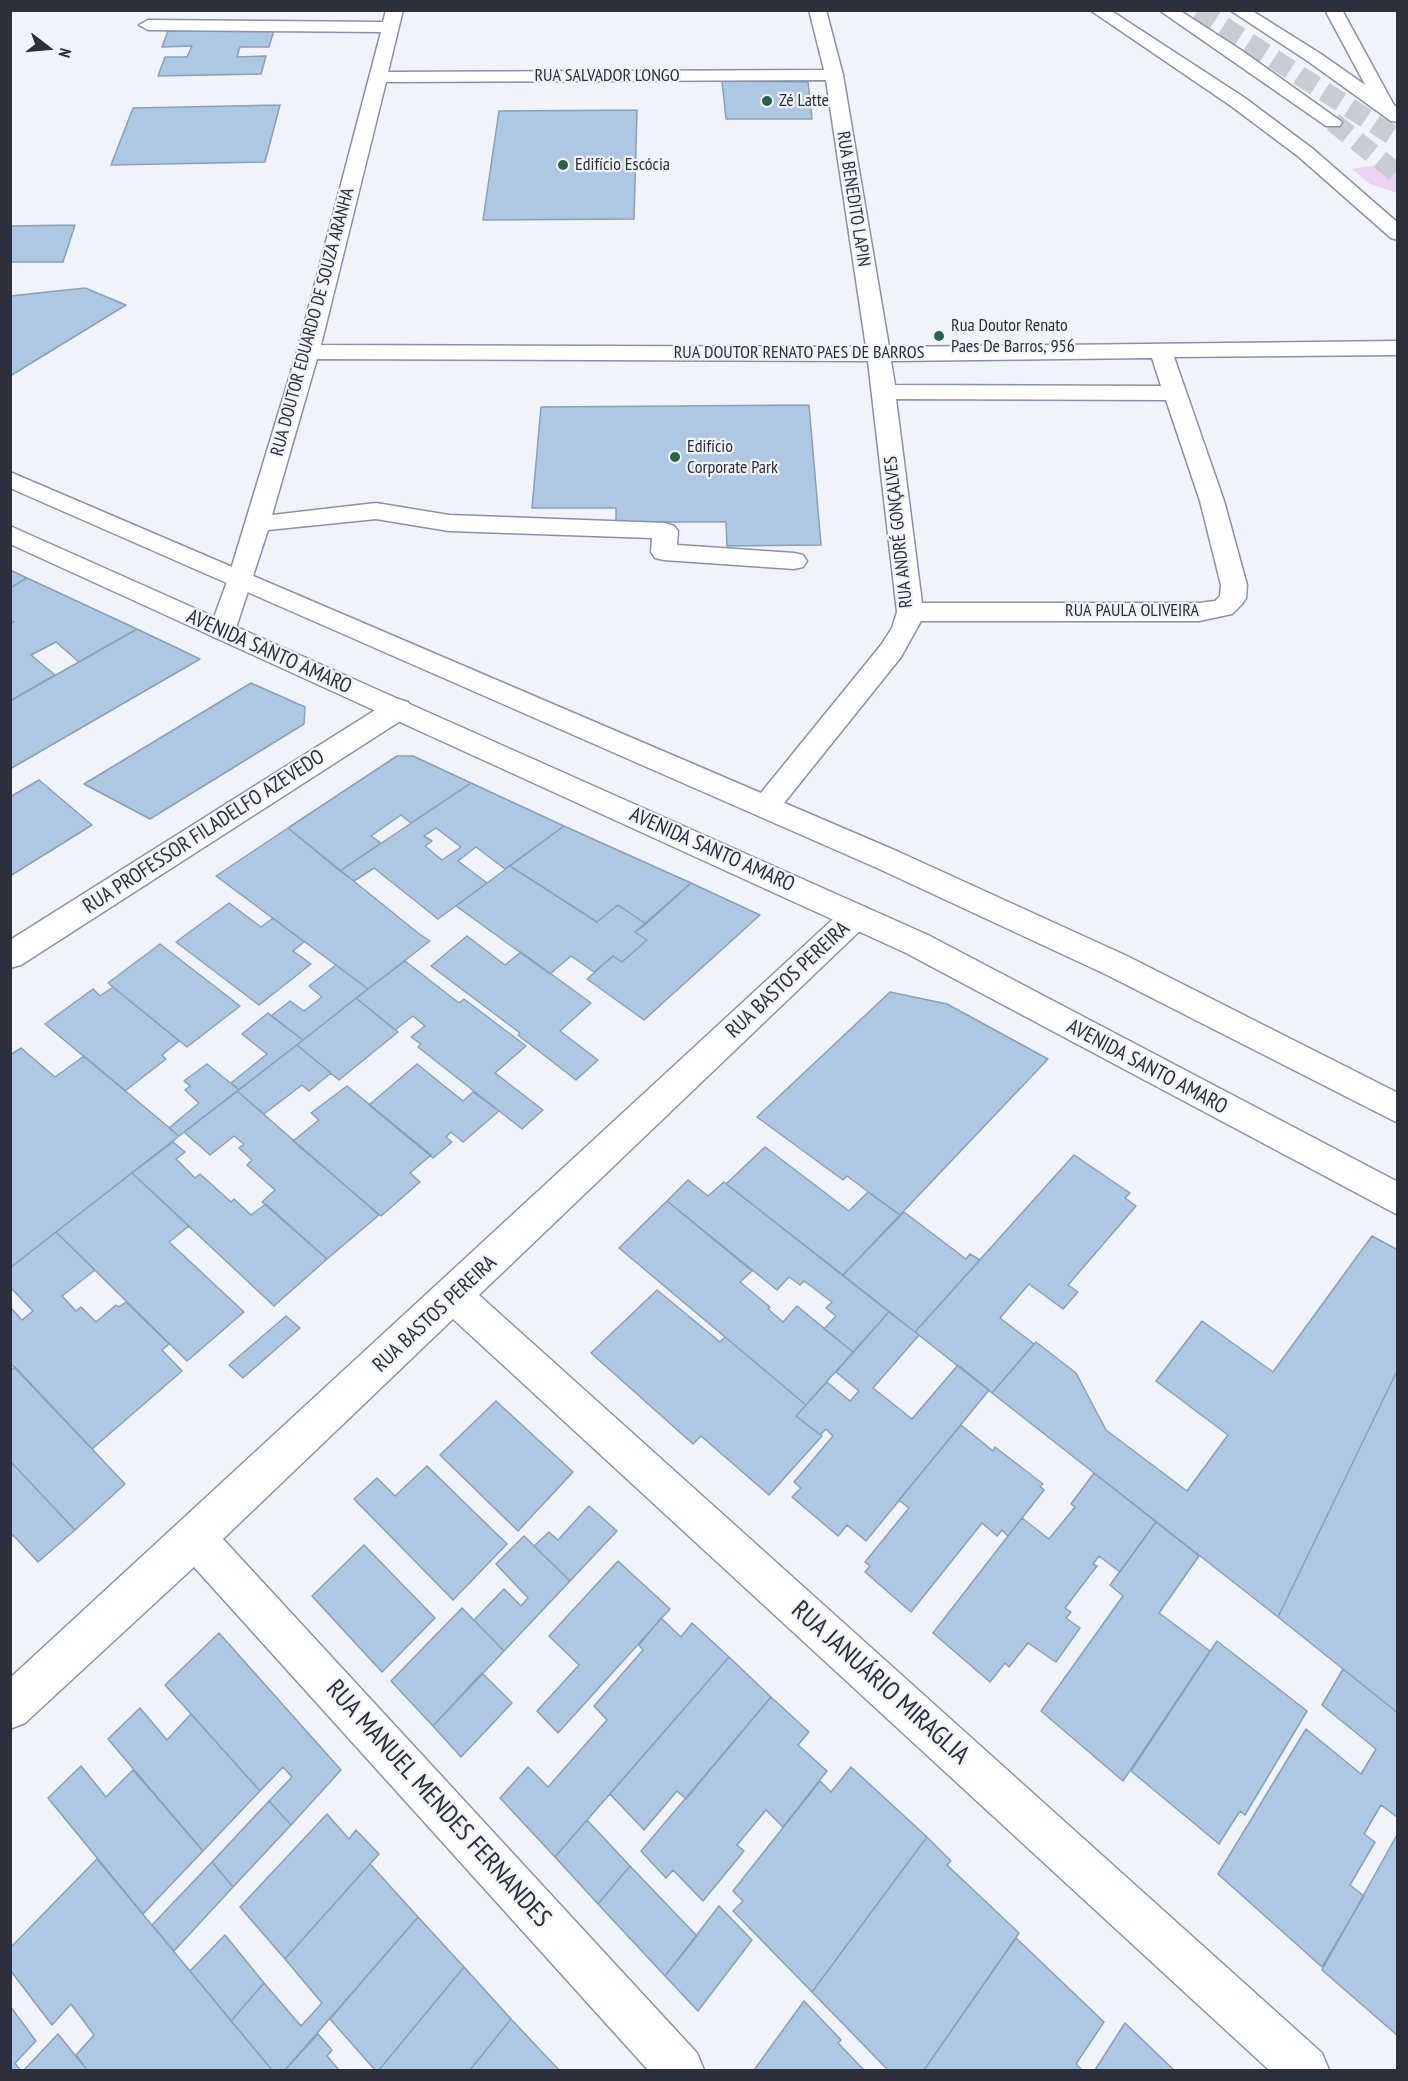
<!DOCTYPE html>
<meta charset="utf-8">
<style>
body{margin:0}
#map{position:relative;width:1408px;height:2081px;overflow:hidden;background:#f1f3fa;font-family:"PT Sans Narrow",sans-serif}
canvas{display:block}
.frame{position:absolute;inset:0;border:12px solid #2c2f3c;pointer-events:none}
.north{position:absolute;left:18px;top:18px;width:60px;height:60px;-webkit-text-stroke:4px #f1f3fa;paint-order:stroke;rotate:106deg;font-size:16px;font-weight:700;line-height:24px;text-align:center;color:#2c2f3c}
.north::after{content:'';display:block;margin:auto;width:21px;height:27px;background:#2c2f3c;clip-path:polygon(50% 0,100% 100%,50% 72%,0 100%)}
</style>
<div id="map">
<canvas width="1408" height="2081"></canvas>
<div class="frame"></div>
<div class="north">N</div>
</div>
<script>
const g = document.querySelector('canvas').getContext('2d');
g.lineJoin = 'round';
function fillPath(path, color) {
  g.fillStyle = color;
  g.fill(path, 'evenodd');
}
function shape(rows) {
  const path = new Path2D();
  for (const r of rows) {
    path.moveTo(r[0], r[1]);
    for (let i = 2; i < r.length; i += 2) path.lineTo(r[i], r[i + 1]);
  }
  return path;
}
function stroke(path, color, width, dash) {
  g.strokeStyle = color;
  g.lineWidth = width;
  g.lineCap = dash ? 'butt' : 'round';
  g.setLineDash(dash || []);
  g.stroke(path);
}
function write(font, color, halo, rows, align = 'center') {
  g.font = font + ' "PT Sans Narrow",sans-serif';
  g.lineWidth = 4.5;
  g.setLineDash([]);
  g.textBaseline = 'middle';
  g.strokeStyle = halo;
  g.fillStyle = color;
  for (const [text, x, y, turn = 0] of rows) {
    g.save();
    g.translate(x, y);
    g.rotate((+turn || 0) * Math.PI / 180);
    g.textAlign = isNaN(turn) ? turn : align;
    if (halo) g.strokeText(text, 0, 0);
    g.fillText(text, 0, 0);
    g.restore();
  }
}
fillPath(shape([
 [1397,162,1397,193,1370,184,1352,169]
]), '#ead3f4');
const building = shape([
 [274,30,269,47,240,47,237,57,266,56,261,74,158,76,165,57,187,57,192,46,162,47,168,31,274,30],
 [722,81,808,82,812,119,726,119,722,81],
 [280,105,265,162,111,165,133,108,280,105],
 [637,110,634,219,483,220,499,111,637,110],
 [75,225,63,262,10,262,10,226,75,225],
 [85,288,126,305,10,376,10,296,85,288],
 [809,405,821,545,727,546,726,522,616,522,616,508,532,508,541,407,809,405],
 [10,570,27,578,10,588,10,570],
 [27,578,137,629,79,662,56,642,31,655,55,675,10,701,10,624,14,622,10,619,10,588,27,578],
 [137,629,200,659,10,769,10,701,137,629],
 [251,683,305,707,304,724,150,819,84,784,251,683],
 [397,756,413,756,471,783,411,823,401,815,371,836,381,843,340,871,288,828,397,756],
 [39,780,92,825,10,876,10,797,39,780],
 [471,783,564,826,505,869,476,847,458,861,487,883,438,919,374,868,354,881,340,871,471,783],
 [436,828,461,847,442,860,425,846,432,841,424,836,436,828],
 [564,826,691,883,646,924,618,905,597,922,510,866,564,826],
 [288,828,418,933,430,941,368,989,216,876,288,828],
 [510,866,597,922,618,905,646,924,635,932,647,940,622,962,613,956,594,972,571,956,550,974,456,906,510,866],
 [691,883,760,915,644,1020,587,979,613,956,622,962,647,940,635,932,691,883],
 [229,903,261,927,273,918,304,942,293,951,311,964,259,1005,176,942,229,903],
 [467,936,505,965,521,952,591,1003,560,1031,598,1060,576,1080,518,1035,520,1033,431,966,467,936],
 [160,944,240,1006,187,1047,108,983,160,944],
 [405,961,459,1003,464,999,526,1046,495,1073,543,1110,522,1129,418,1047,421,1044,411,1037,425,1026,413,1016,395,1030,356,998,405,961],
 [336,965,368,989,303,1040,271,1016,290,1001,304,1011,322,997,309,986,336,965],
 [113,987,179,1041,162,1055,166,1059,125,1091,45,1024,93,989,100,996,113,987],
 [890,992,947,1004,1048,1059,900,1215,847,1176,843,1180,757,1117,890,992],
 [356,998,398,1032,339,1080,297,1045,356,998],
 [268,1013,303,1040,239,1090,231,1083,267,1054,242,1034,268,1013],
 [297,1045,331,1073,309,1091,302,1085,264,1114,237,1091,297,1045],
 [21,1048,55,1077,84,1056,179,1136,10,1268,10,1055,21,1048],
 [207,1064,239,1090,179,1136,169,1128,199,1103,185,1090,190,1086,184,1081,207,1064],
 [417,1064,463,1101,473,1092,499,1111,463,1142,451,1132,446,1137,452,1142,433,1158,369,1105,417,1064],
 [347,1086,431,1155,410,1173,420,1182,381,1216,293,1141,319,1120,311,1113,347,1086],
 [237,1091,379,1215,327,1259,262,1202,275,1190,247,1165,252,1160,239,1148,244,1144,234,1136,210,1155,184,1132,237,1091],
 [173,1142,185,1152,176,1159,195,1178,200,1174,231,1202,234,1199,251,1215,266,1204,327,1259,274,1306,132,1173,173,1142],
 [765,1147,849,1211,868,1192,900,1215,843,1275,726,1184,765,1147],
 [1074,1155,1130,1193,1125,1198,1136,1206,1068,1285,1078,1292,1063,1309,1029,1284,1000,1318,1034,1344,992,1393,915,1332,1074,1155],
 [132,1173,189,1226,169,1242,244,1312,187,1361,56,1232,132,1173],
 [688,1180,708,1196,724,1182,889,1312,853,1352,824,1329,836,1316,826,1308,832,1302,804,1281,800,1285,789,1277,777,1290,667,1201,688,1180],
 [667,1201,752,1271,740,1282,770,1307,768,1309,783,1322,797,1306,853,1352,806,1405,619,1248,667,1201],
 [904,1212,966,1259,970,1254,980,1260,915,1332,843,1275,904,1212],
 [56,1232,95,1270,62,1296,76,1311,81,1307,96,1322,116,1305,119,1307,126,1302,169,1344,162,1350,182,1371,92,1449,10,1363,10,1307,22,1320,33,1311,10,1287,10,1268,56,1232],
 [1372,1236,1398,1250,1398,1369,1278,1617,992,1393,1036,1342,1076,1373,1106,1430,1187,1491,1228,1435,1156,1381,1202,1321,1273,1372,1372,1236],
 [657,1290,720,1342,725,1337,806,1405,796,1416,822,1436,769,1495,701,1436,693,1444,591,1353,657,1290],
 [889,1312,919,1335,873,1388,912,1419,958,1365,989,1390,866,1541,847,1525,838,1536,792,1497,801,1488,794,1482,833,1436,826,1429,820,1435,796,1416,827,1382,850,1401,859,1391,836,1372,889,1312],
 [286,1316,300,1328,243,1378,229,1365,286,1316],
 [15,1367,125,1484,75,1530,10,1461,10,1371,15,1367],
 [1398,1369,1398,1713,1278,1617,1398,1369],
 [496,1401,573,1472,518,1531,440,1455,496,1401],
 [961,1425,993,1451,995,1447,1043,1484,1040,1486,1044,1490,1008,1536,1002,1530,997,1536,982,1523,911,1612,865,1572,870,1566,865,1562,909,1508,899,1500,961,1425],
 [10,1461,75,1530,38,1562,13,1535,10,1538,10,1461],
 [427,1466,507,1544,453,1600,354,1499,377,1478,395,1496,427,1466],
 [1094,1473,1156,1522,1120,1572,1099,1556,1093,1564,1097,1566,1065,1608,1071,1612,1066,1618,1080,1628,1056,1662,1028,1643,1009,1667,1005,1663,990,1682,933,1633,1022,1518,1049,1539,1075,1507,1071,1504,1094,1473],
 [589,1506,617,1531,570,1581,534,1546,549,1532,558,1540,589,1506],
 [1156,1522,1199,1556,1159,1613,1210,1651,1123,1781,1041,1711,1123,1596,1110,1585,1156,1522],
 [524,1536,570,1581,504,1651,474,1620,504,1589,521,1606,528,1598,496,1564,524,1536],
 [364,1545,435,1618,382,1672,312,1596,364,1545],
 [618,1561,670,1609,558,1733,537,1711,579,1665,549,1636,618,1561],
 [462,1608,504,1651,433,1726,391,1681,462,1608],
 [661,1618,681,1637,692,1623,729,1657,555,1857,500,1798,528,1767,548,1787,607,1720,594,1706,643,1650,639,1645,661,1618],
 [219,1633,341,1770,291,1825,269,1801,292,1777,283,1767,260,1791,165,1685,219,1633],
 [1217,1641,1307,1711,1245,1815,1240,1811,1219,1844,1131,1771,1217,1641],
 [729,1657,771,1697,686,1799,677,1791,644,1830,610,1794,729,1657],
 [1343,1669,1398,1713,1398,1818,1381,1805,1364,1834,1375,1842,1350,1885,1364,1896,1322,1967,1218,1874,1306,1729,1361,1774,1376,1749,1322,1705,1343,1669],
 [482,1673,512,1703,461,1757,433,1726,482,1673],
 [771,1697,809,1732,798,1745,827,1771,783,1827,766,1810,737,1845,744,1851,703,1901,673,1870,666,1878,641,1851,771,1697],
 [140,1708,167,1740,191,1714,260,1791,203,1851,108,1739,140,1708],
 [81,1766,106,1797,133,1770,203,1851,143,1914,48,1798,81,1766],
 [851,1767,927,1837,812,1992,733,1911,743,1901,733,1891,820,1781,831,1792,851,1767],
 [269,1801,291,1825,233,1887,212,1862,269,1801],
 [327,1814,349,1839,356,1830,379,1854,285,1959,240,1907,327,1814],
 [587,1820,630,1866,598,1904,555,1857,587,1820],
 [1398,1833,1398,2036,1322,1970,1398,1833],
 [927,1837,951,1861,947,1865,1019,1933,924,2070,888,2070,812,1992,927,1837],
 [97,1859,190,1971,272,2070,87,2070,76,2055,94,2035,71,2004,52,2025,10,1970,10,1948,97,1859],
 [212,1862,233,1887,174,1951,152,1925,212,1862],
 [370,1864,418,1917,285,2070,272,2070,231,2021,264,1983,301,2026,322,2003,285,1959,370,1864],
 [630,1866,697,1936,665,1976,598,1904,630,1866],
 [719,1906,752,1940,698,2011,665,1976,719,1906],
 [418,1917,464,1967,379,2070,375,2070,330,2019,418,1917],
 [225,1935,264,1983,231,2021,190,1971,225,1935],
 [1016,1938,1104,2022,1076,2064,1082,2070,924,2070,1016,1938],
 [464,1967,511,2019,470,2070,379,2070,464,1967],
 [804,2001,841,2040,838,2043,864,2070,754,2070,804,2001],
 [10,2006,36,2041,15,2063,20,2070,10,2070,10,2006],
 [511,2019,559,2070,470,2070,511,2019],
 [1125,2023,1174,2070,1095,2070,1125,2023],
 [58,2034,87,2070,24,2070,58,2034],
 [318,2034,332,2050,327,2056,339,2070,285,2070,318,2034]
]);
fillPath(building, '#aec7e2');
stroke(building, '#88a0ba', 1.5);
stroke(shape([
 [1198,10,1398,139],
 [1333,122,1398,174]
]), '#caccd4', 20, [20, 10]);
const minor = shape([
 [386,10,403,10,388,72,824,70,809,10,826,10,843,75,889,347,1398,341,1398,355,1174,357,1224,501,1247,585,1246,598,1242,604,1232,614,1199,621,921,621,901,657,776,813,766,817,756,813,751,806,756,799,881,645,892,628,897,612,868,361,317,359,272,515,376,503,449,515,665,523,674,526,678,531,677,545,794,553,803,555,807,561,803,567,794,569,664,560,655,558,651,552,652,538,449,531,376,519,268,530,235,631,231,637,222,640,213,637,209,631,228,579,297,352,381,32,148,30,139,25,148,20,383,22,386,10],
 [826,80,866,347,321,345,386,82,826,80],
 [1152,358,1161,386,895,385,891,361,1152,358],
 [896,399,1166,400,1200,501,1221,585,1220,596,1215,601,1199,603,922,603,896,399],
 [1325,10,1342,10,1395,107,1393,111,1379,111,1377,107,1325,10],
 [398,699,408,702,412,709,408,716,21,965,10,968,10,940,388,702,398,699],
 [856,904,867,908,872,916,867,924,479,1295,1322,2053,1329,2070,1269,2070,453,1319,223,1539,697,2053,704,2070,648,2070,194,1567,25,1723,10,1729,10,1678,845,908,856,904]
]);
const major = shape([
 [1090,10,1110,10,1245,98,1313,149,1398,223,1398,240,1391,238,1299,157,1231,106,1090,10],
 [1230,10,1251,10,1321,54,1398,108,1398,122,1391,121,1309,62,1230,10],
 [10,472,899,852,1127,956,1398,1093,1398,1123,1105,974,877,868,10,488,10,472],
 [10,526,928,935,1398,1182,1398,1215,906,953,10,544,10,526]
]);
const highway = shape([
 [1159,10,1179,10,1241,50,1342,122,1340,126,1326,126,1159,10]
]);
stroke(minor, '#8790af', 3);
stroke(major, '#8790af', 3);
stroke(highway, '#8790af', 3);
fillPath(minor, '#fff');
fillPath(major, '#fff');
fillPath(highway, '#fff');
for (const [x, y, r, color] of [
 [767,101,6,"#2b6248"],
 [563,165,6,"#2b6248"],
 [939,336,6,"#2b6248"],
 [675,457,6,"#2b6248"]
]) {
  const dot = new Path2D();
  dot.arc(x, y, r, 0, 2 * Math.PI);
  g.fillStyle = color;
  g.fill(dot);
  stroke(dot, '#f1f3fa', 2);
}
write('18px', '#2c2f3c', '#f1f3fa', [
 ["RUA SALVADOR LONGO",607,76],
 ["RUA BENEDITO LAPIN",853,199,81],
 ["RUA DOUTOR EDUARDO DE SOUZA ARANHA",313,322,-75],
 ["RUA DOUTOR RENATO PAES DE BARROS",799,353],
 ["RUA ANDRÉ GONÇALVES",899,532,-96],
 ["RUA PAULA OLIVEIRA",1132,611]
]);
write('18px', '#2c2f3c', '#f1f3fa', [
 ["Zé Latte",779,101],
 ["Edifício Escócia",575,165],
 ["Rua Doutor Renato",951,326],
 ["Paes De Barros, 956",951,347],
 ["Edifício",687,447],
 ["Corporate Park",687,468]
], 'left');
write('21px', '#2c2f3c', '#f1f3fa', [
 ["AVENIDA SANTO AMARO",269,652,24],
 ["RUA PROFESSOR FILADELFO AZEVEDO",204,832,-33],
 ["AVENIDA SANTO AMARO",712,850,24],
 ["RUA BASTOS PEREIRA",788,980,-43],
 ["AVENIDA SANTO AMARO",1147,1067,28],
 ["RUA BASTOS PEREIRA",435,1314,-43]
]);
write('26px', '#2c2f3c', '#f1f3fa', [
 ["RUA JANUÁRIO MIRAGLIA",880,1683,42],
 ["RUA MANUEL MENDES FERNANDES",438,1804,48]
]);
</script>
